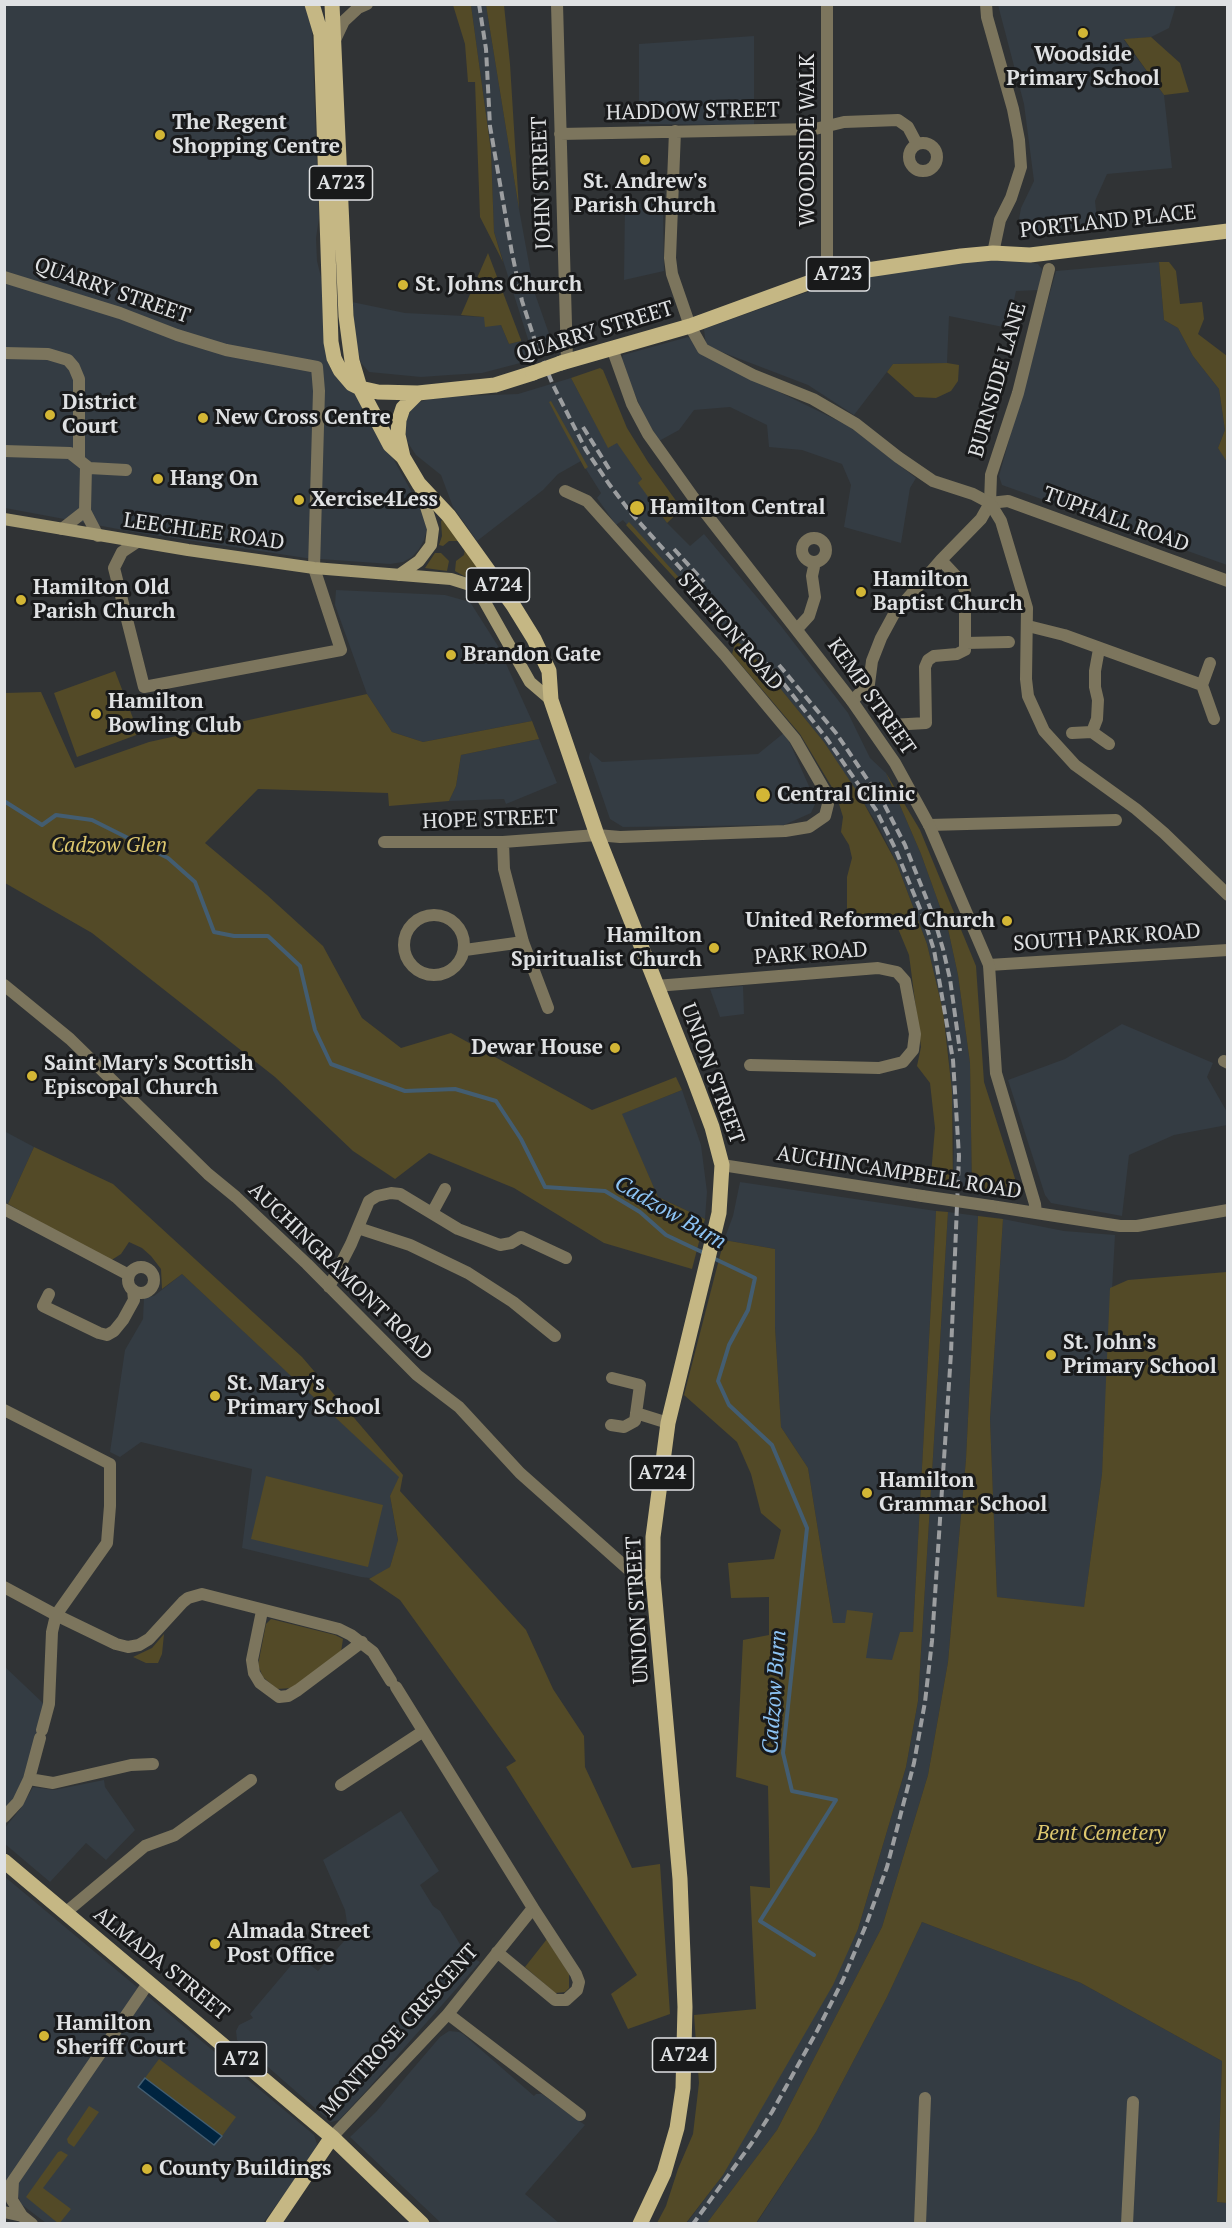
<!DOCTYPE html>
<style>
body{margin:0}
#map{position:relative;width:1232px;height:2228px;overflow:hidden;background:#303335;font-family:"PT Serif",serif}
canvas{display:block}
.frame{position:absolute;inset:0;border:6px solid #dfe1e3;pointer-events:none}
</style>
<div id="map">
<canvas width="1232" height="2228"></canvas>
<div class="frame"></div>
</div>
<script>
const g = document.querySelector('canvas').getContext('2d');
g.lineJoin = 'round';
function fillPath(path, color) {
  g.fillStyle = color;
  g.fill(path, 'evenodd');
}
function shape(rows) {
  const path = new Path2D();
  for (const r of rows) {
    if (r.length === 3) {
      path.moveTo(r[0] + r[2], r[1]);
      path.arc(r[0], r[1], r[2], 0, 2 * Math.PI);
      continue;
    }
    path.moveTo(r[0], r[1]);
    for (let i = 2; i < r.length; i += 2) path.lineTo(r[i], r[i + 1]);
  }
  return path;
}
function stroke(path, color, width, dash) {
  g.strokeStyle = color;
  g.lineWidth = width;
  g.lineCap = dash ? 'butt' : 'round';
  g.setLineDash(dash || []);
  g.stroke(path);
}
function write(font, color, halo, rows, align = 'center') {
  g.font = font + ' "PT Serif",serif';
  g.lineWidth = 6;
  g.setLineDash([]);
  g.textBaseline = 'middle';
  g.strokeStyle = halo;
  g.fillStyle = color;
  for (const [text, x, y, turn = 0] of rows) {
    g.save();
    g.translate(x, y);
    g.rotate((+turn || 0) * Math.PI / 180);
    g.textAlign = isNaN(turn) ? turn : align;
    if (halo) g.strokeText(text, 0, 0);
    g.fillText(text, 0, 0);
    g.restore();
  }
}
fillPath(shape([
 [4,5,305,5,312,30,319,218,316,238,317,261,323,285,326,349,330,367,337,378,359,397,425,516,427,529,424,540,419,549,412,557,403,562,390,564,306,558,134,532,5,508],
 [471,5,486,5,519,209,534,291,554,348,533,355,494,232,491,151],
 [998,5,1176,5,1169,28,1151,37,1124,40,1164,95,1172,168,1107,174,1095,201,1098,228,1032,235,1021,224,1019,219,1021,208,1034,181,1024,104],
 [754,36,754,125,639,124,639,44],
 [625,203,663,204,664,271,624,280],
 [965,259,1018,260,1038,264,1042,269,1039,290,1016,291,1008,328,949,316,947,363,893,364,854,415,808,385,706,346,704,329,844,279],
 [1159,262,1164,320,1178,328,1193,356,1219,389,1225,430,1218,448,1228,462,1227,565,1002,485,999,476,1056,271],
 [352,302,405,313,484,317,501,325,509,344,521,341,528,361,482,373,449,375,421,377,369,372,361,363,356,344],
 [688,337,694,341,701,354,849,426,916,478,910,488,901,543,844,527,851,485,842,464,802,450,769,447,767,425,730,407,694,410,679,430,659,441,643,413,621,362,623,355],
 [571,378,608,447,617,442,642,479,639,483,667,523,690,546,704,534,781,626,848,713,870,758,886,773,921,854,948,929,958,975,970,1063,972,1191,953,1188,954,1136,949,1058,943,1011,927,944,897,864,878,825,824,742,748,649,735,644,623,520,616,525,597,498,601,493,581,461,558,474,543,490,477,541,453,507,441,475,416,455,408,443,406,435,406,421,411,410,419,402,437,397,518,394],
 [336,590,445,595,470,602,498,646,532,721,423,742,392,732,367,694,335,605],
 [785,732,816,802,811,813,784,825,623,827,610,819,589,758,590,752,602,762,758,754],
 [539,739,557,783,506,804,504,799,449,801,456,786,461,755],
 [743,986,744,1014,720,1017,710,989],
 [1122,1024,1213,1063,1207,1077,1227,1112,1227,1125,1174,1135,1129,1155,1122,1216,1051,1203,1045,1195,1008,1080,1065,1059],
 [682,1090,701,1145,707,1192,705,1219,658,1197,621,1114],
 [4,1131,34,1147,8,1204,5,1202],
 [740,1182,936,1211,913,1633,888,1754,833,1623,808,1468,781,1427,775,1327,775,1249,724,1240,733,1216],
 [948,1212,978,1216,966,1459,948,1662,928,1775,882,1927,777,2130,707,2223,686,2224,723,2175,858,1929,906,1767,918,1701],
 [1003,1219,1064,1231,1115,1235,1102,1474,1084,1608,997,1597,990,1419],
 [182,1274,400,1477,390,1496,398,1541,390,1567,381,1574,370,1578,361,1577,242,1548,252,1469,141,1442,120,1457,110,1452,125,1350,143,1319,144,1298,154,1296],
 [4,1666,44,1704,27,1776,13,1803,4,1811],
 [104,1780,105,1787,135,1830,106,1860,86,1843,50,1882,5,1844,4,1829,21,1808,33,1787,54,1790],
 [401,1811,439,1871,420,1885,433,1906,440,1911,466,1954,480,1962,366,2091,339,2120,331,2122,237,2040,236,2031,239,2025,253,2018,250,2014,299,1956,318,1971,351,1933,348,1929,345,1910,323,1860],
 [4,1876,314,2135,317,2144,314,2154,263,2223,46,2223,21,2204,19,2198,5,2190],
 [922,1922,1081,1983,1222,2061,1217,2202,1227,2203,1227,2223,756,2224,816,2132,887,1997],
 [449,2031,459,2032,463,2034,534,2096,536,2094,542,2094,585,2125,525,2194,559,2223,441,2223,350,2137,376,2112,440,2037]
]), '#343c43');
fillPath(shape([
 [453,5,471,5,491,151,494,232,503,262,480,217,475,82,468,82,465,44],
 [486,5,504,5,510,64,519,209],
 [1151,37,1180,63,1189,92,1164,95,1124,39],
 [488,253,521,340,521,341,509,344,501,325,485,327,484,317,461,315],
 [1159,262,1169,262,1176,271,1180,304,1202,302,1204,319,1198,334,1227,356,1227,462,1218,448,1225,430,1219,389,1193,356,1178,328,1164,320],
 [947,363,959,365,958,381,951,391,936,398,915,397,887,372,893,364],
 [600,368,603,370,627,428,648,462,682,509,667,523,638,483,642,479,617,443,608,448,571,378],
 [551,401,588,467,585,469,562,427,549,402],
 [444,519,458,541,449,541,443,546,439,545,442,536,441,521],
 [629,522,737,642,748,649,824,742,860,796,897,864,927,944,943,1011,952,1091,953,1188,930,1186,935,1128,930,1083,917,1066,921,1047,909,955,892,914,847,916,847,877,852,858,849,845,841,832,843,817,836,794,800,734,732,654,735,644,626,525],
 [465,548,479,568,471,580,455,571,456,561,464,555],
 [435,553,441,553,449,561,447,571,425,568],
 [115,671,139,734,77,757,54,693],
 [41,692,75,768,149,742,367,694,392,732,423,742,532,721,539,739,461,755,456,786,449,801,389,806,388,793,258,789,205,843,267,895,323,946,362,1018,401,1048,451,1033,592,1110,676,1077,682,1090,622,1114,658,1197,705,1219,692,1269,604,1243,514,1188,429,1153,395,1179,353,1151,275,1077,92,933,5,883,5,693],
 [886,773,920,830,976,966,984,1082,1018,1188,1019,1193,1016,1197,972,1191,970,1063,958,975,948,929,921,854],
 [34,1147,113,1184,302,1357,403,1475,400,1491,526,1630,553,1689,584,1736,585,1767,632,1868,660,1864,670,2014,628,2029,611,1994,637,1975,506,1767,516,1761,400,1600,369,1579,390,1567,398,1540,390,1496,399,1477,182,1274,162,1289,161,1269,151,1256,142,1248,129,1242,121,1254,110,1261,8,1204],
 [936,1211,948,1212,918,1701,906,1767,858,1929,833,1985,723,2175,686,2223,657,2223,666,2206,678,2169,693,2134,699,2083,694,2015,756,2009,750,1886,770,1888,768,1786,736,1777,743,1640,769,1635,769,1597,731,1598,728,1563,774,1559,781,1530,761,1513,751,1474,737,1442,684,1395,724,1240,775,1249,775,1327,781,1427,808,1468,833,1623,845,1623,847,1610,873,1613,866,1658,892,1660,900,1632,913,1632],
 [978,1216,1003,1219,990,1419,997,1597,1084,1607,1102,1474,1110,1288,1128,1280,1227,1272,1227,2203,1217,2202,1222,2061,1081,1983,922,1922,887,1997,816,2132,756,2223,707,2223,777,2130,882,1927,928,1775,948,1662,966,1459],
 [266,1476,383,1505,368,1567,251,1539],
 [271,1619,335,1635,343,1639,341,1652,292,1688,277,1689,263,1677,258,1665,266,1624],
 [164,1634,162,1654,158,1663,146,1663,133,1657,152,1648],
 [547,1939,569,1974,569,1988,565,1992,555,1993,525,1967],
 [159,2059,236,2117,222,2136,145,2078],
 [89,2106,99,2112,74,2147,68,2143,67,2139],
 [61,2151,68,2155,43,2188,71,2209,59,2224,26,2197,58,2152]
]), '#534a27');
const water = shape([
 [145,2078,222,2136,214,2145,138,2087,145,2078]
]);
fillPath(water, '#002440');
stroke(water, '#435d71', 1.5);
stroke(shape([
 [4,801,42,825,56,815,92,820,168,858,195,882,214,932,234,936,268,936,300,966,315,1030,331,1064,405,1091,455,1089,496,1101,521,1139,545,1187,605,1191,640,1212,666,1235,704,1253],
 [713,1258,755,1278,748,1310,729,1345,718,1381,729,1405,772,1445,807,1528,783,1753,792,1791,836,1800,760,1921,814,1955]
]), '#435d71', 4);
stroke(shape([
 [557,4,567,361],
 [827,4,827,276],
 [335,40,344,21,358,8,367,4],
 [675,131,670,258,672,274,690,326],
 [560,134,815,129,844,122,898,120,908,127,917,144],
 [923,157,14],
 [4,277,120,313,177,335,226,350,317,367,319,391,314,568,341,650,144,687,114,568,122,552,137,542],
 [4,353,48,354,68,360,74,367,79,379,79,459],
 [4,451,70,453,89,468,126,470],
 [86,466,85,511,98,536],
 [990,503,1008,501,1228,581],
 [990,503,991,475,1018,393,1049,269],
 [62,529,85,511],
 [814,550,12],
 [1028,626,1064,635,1202,685],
 [797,629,809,616,815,597,812,576,815,562],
 [966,643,1009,642],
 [1210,663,1202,685,1214,719],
 [852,701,869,684,872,661,881,638,894,614,941,560,981,519,990,503],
 [891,725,926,723,925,667,928,660,934,656,957,654,965,650,965,589,955,575,941,560],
 [1092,732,1097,719,1098,700,1095,687,1095,671,1099,649],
 [1072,733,1092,732,1109,744],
 [929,825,1116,820],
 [384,842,503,842,597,835,620,837,785,831,809,827,825,816,828,804,825,791,795,739,724,654,587,501,565,491],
 [503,842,504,869,523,942,548,1008],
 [434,945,30],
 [465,950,523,942],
 [989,965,1228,950],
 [4,985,70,1039,208,1174,236,1197,307,1264,417,1375,459,1407,520,1473,629,1570,653,1578],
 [656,986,878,968,897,972,905,981,915,1034,913,1050,903,1062,879,1068,750,1065],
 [1224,1061,1228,1063],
 [4,1209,129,1275],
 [432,1213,445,1189],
 [358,1228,410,1245,468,1273,513,1302,555,1336],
 [141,1280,13],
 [329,1287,351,1244,369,1201,377,1196,391,1193,400,1194,458,1229,500,1245,511,1243,521,1237,566,1258],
 [49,1294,43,1306,99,1333,107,1335,114,1331,123,1320,134,1300,133,1290],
 [4,1410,110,1464,110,1506,107,1543,56,1615,52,1632,49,1704,42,1730],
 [636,1413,668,1423],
 [611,1425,624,1427,635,1421,640,1385,612,1378],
 [4,1587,56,1615,116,1644,128,1647,139,1645,149,1639,183,1602,188,1598,202,1594,339,1629,351,1635,373,1652,391,1681],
 [262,1611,252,1660,254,1673,260,1683,279,1697,288,1696,298,1690,362,1642],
 [29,1779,53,1783,131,1765,153,1764],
 [341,1785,422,1732],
 [4,1817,18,1802,29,1779,40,1738],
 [65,1913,145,1846,175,1835,251,1780],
 [497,1952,555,2000,566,2000,577,1990,579,1982,576,1974,533,1908],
 [448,2014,580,2115],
 [332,2137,448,2014,533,1908,396,1687],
 [13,2181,12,2200,22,2216],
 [4,2194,149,1982],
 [4,2212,22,2216,32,2224],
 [920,2224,925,2098],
 [1127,2224,1133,2102]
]), '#7c755d', 12);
stroke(shape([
 [986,4,987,17,1013,109,1019,140,1021,167,1011,198,1000,220,993,253],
 [690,326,703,349,753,375,813,399,856,424,898,457,933,481,973,494,990,503,1001,521,1027,608,1026,679,1028,696,1044,731,1075,765,1136,809,1164,833,1228,895],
 [612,348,632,404,648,434,693,497,852,701,895,763,929,825,989,965,996,1073,1035,1204,1036,1213],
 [722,1165,922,1196],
 [991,1206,1120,1226,1137,1226,1228,1210]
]), '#7c755d', 12);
stroke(shape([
 [4,519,188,550,314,568,451,579,467,584,477,589,486,604,530,682,551,700],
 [399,575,419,561,431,545,433,529,420,488]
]), '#a59b73', 12);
stroke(shape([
 [312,4,321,34,331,342,334,358,340,370,352,384,360,388,378,392,418,393,495,385,533,373],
 [332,4,346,316,352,361,360,388,390,445,403,457,419,484,449,516,513,605,534,639,549,671,551,700,597,835,694,1079,712,1127,722,1165,719,1213,668,1423,653,1537,653,1578,680,1879,685,2007,683,2088,677,2128,664,2173,640,2224],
 [561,363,690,326,827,276,961,256,993,253,1030,255,1228,231],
 [403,457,398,435,399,420,403,408,418,393],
 [4,1861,332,2137,422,2224],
 [273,2224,332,2137]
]), '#c5b784', 15);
stroke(shape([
 [479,4,486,49,490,126,512,253,522,301,536,344,553,385,586,450,609,484,631,513,780,679,827,739,876,810,895,848,923,916,934,950,953,1060,959,1156,951,1353,932,1641,925,1702,914,1763,887,1867,866,1925,843,1980,817,2031,772,2112,751,2144,693,2224],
 [583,427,611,472],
 [674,549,704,582],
 [779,665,836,733,884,804,905,845,933,915,943,949,950,979,960,1051]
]), '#9c9ea0', 4, [9, 4.5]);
stroke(shape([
 [922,1196,991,1206]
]), '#7c755d', 12);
stroke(shape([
 [533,373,561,363]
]), '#c5b784', 15);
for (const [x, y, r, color] of [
 [1083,33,6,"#d3b635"],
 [160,135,6,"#d3b635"],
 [645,160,6,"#d3b635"],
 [403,285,6,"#d3b635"],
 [50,415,6,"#d3b635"],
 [203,418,6,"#d3b635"],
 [158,479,6,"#d3b635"],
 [299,500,6,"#d3b635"],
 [637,508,8,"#d3b635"],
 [861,592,6,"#d3b635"],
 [21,600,6,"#d3b635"],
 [451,655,6,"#d3b635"],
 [96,714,6,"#d3b635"],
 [763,795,8,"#d3b635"],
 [1007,921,6,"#d3b635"],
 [714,948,6,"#d3b635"],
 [615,1048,6,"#d3b635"],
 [32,1076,6,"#d3b635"],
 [1051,1355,6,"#d3b635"],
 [215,1396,6,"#d3b635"],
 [867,1493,6,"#d3b635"],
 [215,1944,6,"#d3b635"],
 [44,2036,6,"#d3b635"],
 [147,2169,6,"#d3b635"]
]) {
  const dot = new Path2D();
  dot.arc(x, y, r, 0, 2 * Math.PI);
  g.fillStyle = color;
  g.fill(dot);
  stroke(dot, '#191a1b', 2);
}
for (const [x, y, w] of [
 [341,183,63],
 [838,274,63],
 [498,585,63],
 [662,1473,63],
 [684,2055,63],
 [241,2059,51]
]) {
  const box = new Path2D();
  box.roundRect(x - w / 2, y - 17, w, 34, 4.5);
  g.fillStyle = '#191a1b';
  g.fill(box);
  stroke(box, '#dfe1e3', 1.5);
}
write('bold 20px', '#dfe1e3', null, [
 ["A723",341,183],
 ["A723",838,274],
 ["A724",498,585],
 ["A724",662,1473],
 ["A724",684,2055],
 ["A72",241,2059]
]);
write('bold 21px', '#dfe1e3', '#191a1b', [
 ["Woodside",1083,55,"center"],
 ["Primary School",1083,79,"center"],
 ["The Regent",172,123],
 ["Shopping Centre",172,147],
 ["St. Andrew's",645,182,"center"],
 ["Parish Church",645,206,"center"],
 ["St. Johns Church",415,285],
 ["District",62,403],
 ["Court",62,427],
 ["New Cross Centre",215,418],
 ["Hang On",170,479],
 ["Xercise4Less",311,500],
 ["Hamilton Central",650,508],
 ["Hamilton",873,580],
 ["Baptist Church",873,604],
 ["Hamilton Old",33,588],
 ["Parish Church",33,612],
 ["Brandon Gate",463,655],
 ["Hamilton",108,702],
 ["Bowling Club",108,726],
 ["Central Clinic",777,795],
 ["United Reformed Church",995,921,"right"],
 ["Hamilton",702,936,"right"],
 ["Spiritualist Church",702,960,"right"],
 ["Dewar House",603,1048,"right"],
 ["Saint Mary's Scottish",44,1064],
 ["Episcopal Church",44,1088],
 ["St. John's",1063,1343],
 ["Primary School",1063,1367],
 ["St. Mary's",227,1384],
 ["Primary School",227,1408],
 ["Hamilton",879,1481],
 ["Grammar School",879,1505],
 ["Almada Street",227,1932],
 ["Post Office",227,1956],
 ["Hamilton",56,2024],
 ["Sheriff Court",56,2048],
 ["County Buildings",159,2169]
], 'left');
write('21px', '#dfe1e3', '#191a1b', [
 ["HADDOW STREET",693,112,-1],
 ["WOODSIDE WALK",808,140,-90],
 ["JOHN STREET",542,183,-92],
 ["PORTLAND PLACE",1108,222,-6],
 ["QUARRY STREET",112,291,19],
 ["QUARRY STREET",595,332,-17],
 ["BURNSIDE LANE",998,380,-74],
 ["TUPHALL ROAD",1116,520,20],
 ["LEECHLEE ROAD",204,532,8],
 ["STATION ROAD",730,632,49],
 ["KEMP STREET",871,697,55],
 ["HOPE STREET",490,820,-2],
 ["SOUTH PARK ROAD",1107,938,-4],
 ["PARK ROAD",811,954,-4],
 ["UNION STREET",712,1074,70],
 ["AUCHINCAMPBELL ROAD",899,1173,9],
 ["AUCHINGRAMONT ROAD",340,1272,44],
 ["UNION STREET",638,1610,-93],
 ["ALMADA STREET",161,1964,39],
 ["MONTROSE CRESCENT",400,2031,-48]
]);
write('italic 21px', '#ddc76e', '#191a1b', [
 ["Cadzow Glen",109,846],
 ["Bent Cemetery",1101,1834]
]);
write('italic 22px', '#8dc4f5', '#191a1b', [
 ["Cadzow Burn",670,1213,30],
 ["Cadzow Burn",775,1692,-86]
]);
</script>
